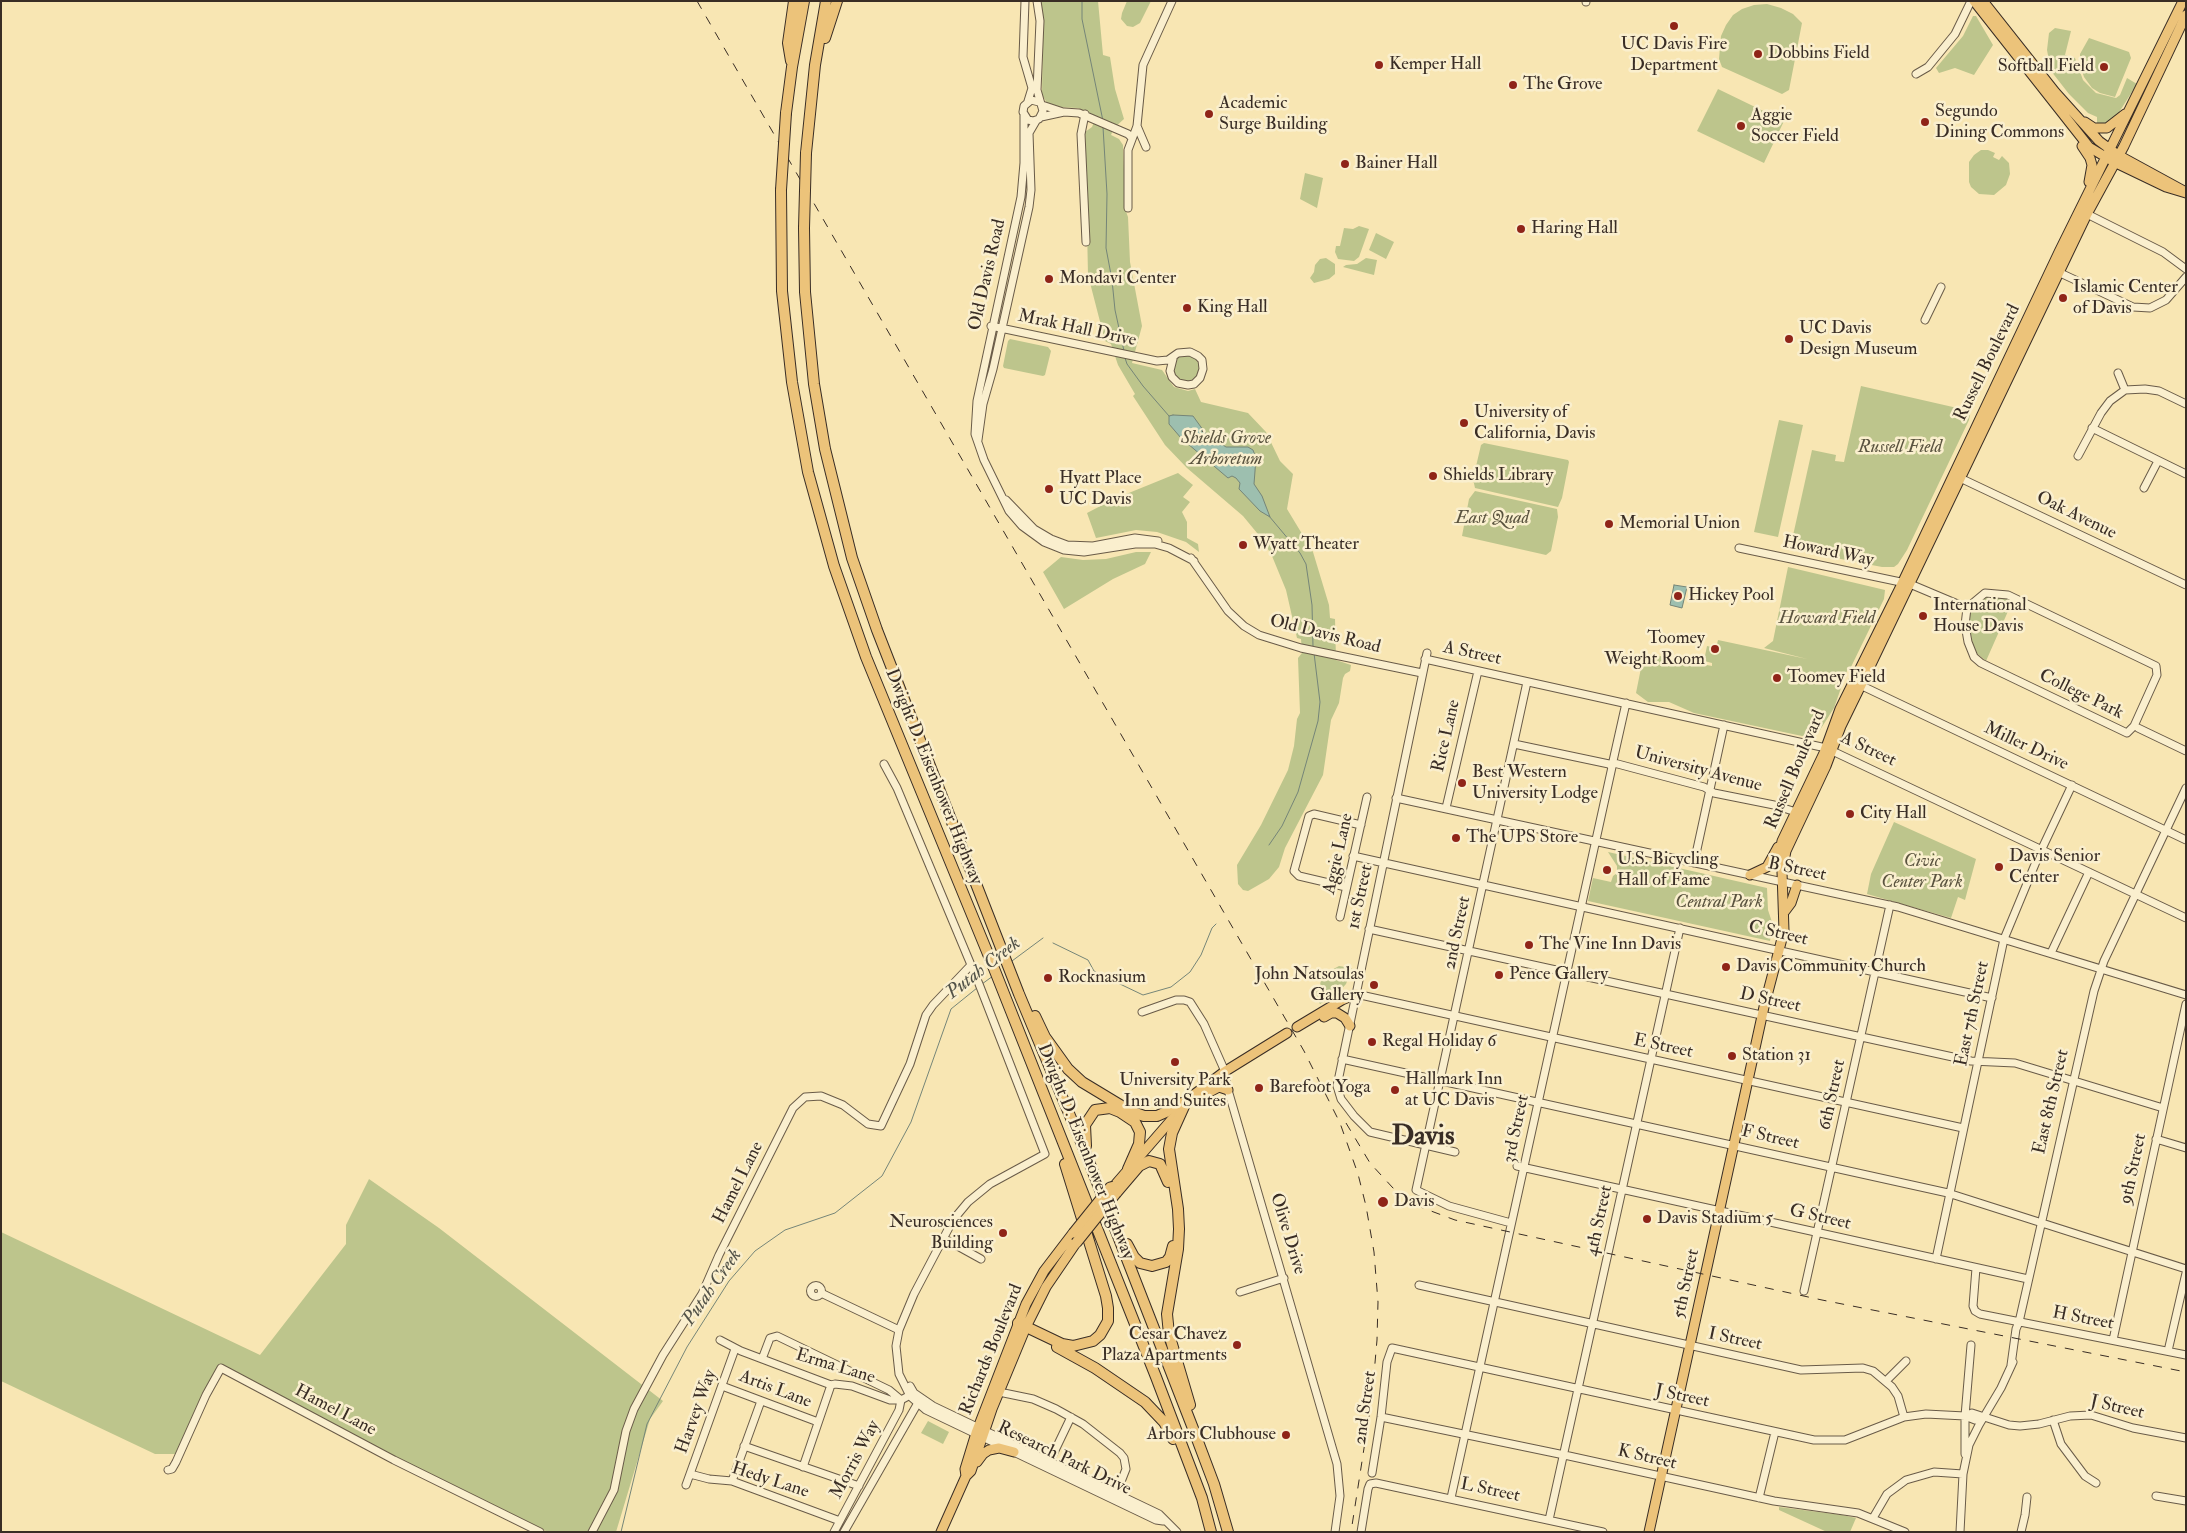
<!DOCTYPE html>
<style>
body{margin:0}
#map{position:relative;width:2187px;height:1533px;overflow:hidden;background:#f8e6b3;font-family:"IM FELL Double Pica",serif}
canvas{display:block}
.frame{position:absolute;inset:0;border:2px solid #392d25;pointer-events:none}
</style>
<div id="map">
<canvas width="2187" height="1533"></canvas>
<div class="frame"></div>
</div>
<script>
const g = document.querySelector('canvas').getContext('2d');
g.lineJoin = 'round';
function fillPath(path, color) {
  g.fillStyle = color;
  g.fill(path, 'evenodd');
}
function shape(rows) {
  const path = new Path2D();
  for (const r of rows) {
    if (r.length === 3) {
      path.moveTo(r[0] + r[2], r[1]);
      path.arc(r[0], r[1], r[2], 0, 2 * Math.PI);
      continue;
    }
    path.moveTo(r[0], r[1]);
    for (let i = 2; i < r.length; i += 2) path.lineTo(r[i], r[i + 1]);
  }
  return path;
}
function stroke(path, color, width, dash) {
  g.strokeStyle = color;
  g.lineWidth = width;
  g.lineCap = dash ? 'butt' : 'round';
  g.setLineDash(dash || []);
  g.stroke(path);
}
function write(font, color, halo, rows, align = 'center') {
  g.font = font + ' "IM FELL Double Pica",serif';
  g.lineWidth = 5;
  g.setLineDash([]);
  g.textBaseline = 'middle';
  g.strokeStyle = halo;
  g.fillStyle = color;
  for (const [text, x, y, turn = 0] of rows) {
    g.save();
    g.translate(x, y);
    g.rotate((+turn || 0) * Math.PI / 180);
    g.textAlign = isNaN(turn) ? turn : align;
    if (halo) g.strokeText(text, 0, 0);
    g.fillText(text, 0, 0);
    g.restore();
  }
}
fillPath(shape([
 [1040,1,1098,1,1103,55,1110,57,1115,89,1124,119,1114,128,1111,135,1119,139,1123,145,1125,194,1124,206,1128,217,1130,262,1142,326,1132,363,1162,370,1174,387,1188,391,1195,389,1201,402,1248,413,1266,432,1280,461,1293,474,1287,509,1313,552,1329,605,1330,618,1335,619,1336,660,1351,665,1350,671,1345,674,1343,678,1339,703,1331,720,1323,775,1285,848,1279,867,1269,879,1248,891,1243,890,1238,884,1237,865,1261,825,1288,770,1294,746,1297,719,1300,713,1298,658,1302,653,1301,639,1297,638,1286,590,1272,556,1262,539,1243,516,1187,468,1165,445,1133,396,1135,394,1118,365,1111,344,1105,341,1088,275,1085,132,1092,127,1096,117,1078,108,1055,107,1047,103,1042,95,1043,20],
 [1127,1,1151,1,1140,23,1133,27,1127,26,1121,19,1122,13],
 [1767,4,1781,8,1793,14,1802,23,1789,90,1782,94,1722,67,1719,59,1721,36,1726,25,1733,15,1742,9,1754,5],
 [1973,16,1976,16,1993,45,1974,75,1955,68,1939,73,1936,68,1963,36],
 [2055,28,2071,31,2065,55,2075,58,2083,80,2096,93,2116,98,2120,95,2127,78,2137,84,2116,117,2107,124,2097,124,2097,117,2088,113,2069,94,2051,71,2047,50,2049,33],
 [2089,38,2129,52,2131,58,2115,97,2100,93,2092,88,2084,77,2080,65,2080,54],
 [1718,89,1784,121,1764,163,1697,131],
 [1981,150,1988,150,1995,153,1993,157,1999,160,2002,156,2009,163,2010,174,2006,185,1994,195,1979,194,1971,187,1969,182,1969,162,1974,155],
 [1305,173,1323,178,1317,208,1300,199],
 [1359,226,1369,229,1359,257,1354,261,1338,259,1335,252,1336,246,1340,246,1344,228,1353,229],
 [1376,233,1394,242,1386,259,1369,250],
 [1326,258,1335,264,1335,274,1329,279,1314,283,1310,278,1314,272,1315,265,1320,259],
 [1366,258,1377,260,1374,275,1343,267,1346,265,1357,264],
 [1010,339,1048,347,1051,351,1045,375,1043,376,1004,368,1003,366,1008,341],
 [1187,368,14],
 [1861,386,1966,410,1970,414,1969,420,1907,550,1898,564,1894,567,1882,567,1815,554,1816,546,1792,540,1812,450,1836,455,1835,461,1844,462],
 [1779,420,1803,425,1778,537,1754,532],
 [1484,443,1568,460,1569,462,1562,498,1558,507,1475,488,1473,479,1481,445],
 [1178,473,1193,485,1183,497,1190,502,1182,512,1187,522,1187,538,1198,544,1199,552,1186,542,1157,532,1136,530,1096,538,1087,513,1114,499],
 [1475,491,1557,509,1558,517,1551,551,1546,555,1462,536,1469,499],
 [1136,552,1151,552,1145,564,1113,579,1064,609,1043,572,1061,557,1083,560,1106,559],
 [1788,567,1885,590,1884,599,1851,667,1848,668,1834,708,1820,730,1814,734,1802,736,1694,713,1669,702,1648,702,1636,693,1644,653,1712,666,1712,663,1704,661,1707,646,1716,648,1718,640,1807,659,1764,648,1773,641],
 [1987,596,2013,600,1986,661,1974,651,1968,618,1971,609],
 [1894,822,1976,859,1965,900,1958,897,1951,918,1867,894,1871,874],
 [1608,852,1767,888,1768,910,1773,925,1770,941,1588,901,1593,878,1611,882,1613,876,1617,873,1617,866],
 [1339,966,1352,968,1346,984,1337,994,1320,1004,1313,992,1319,990,1322,975],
 [369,1179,439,1228,663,1401,650,1419,616,1532,548,1532,426,1475,222,1372,177,1454,155,1454,1,1381,1,1232,260,1355,346,1244,346,1225],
 [928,1421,949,1432,943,1444,921,1433],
 [1779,1507,1842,1515,1856,1518,1850,1532,1827,1532,1779,1510]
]), '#bdc58c');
const water = shape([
 [1173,415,1193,416,1206,434,1226,447,1248,447,1253,450,1256,458,1254,484,1262,496,1270,517,1260,511,1239,489,1240,483,1236,478,1232,476,1228,478,1181,438,1169,424,1169,416,1173,415],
 [1674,585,1687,587,1682,608,1670,605,1674,585]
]);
fillPath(water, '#9dbfaf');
stroke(water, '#758578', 1);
stroke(shape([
 [1082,1,1082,19,1103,121],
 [1103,127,1107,194,1106,248,1112,280,1115,310,1124,351],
 [1125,358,1127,364,1143,386,1169,416],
 [1269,516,1300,553,1306,564,1312,605,1313,646],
 [1269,845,1282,826,1298,792,1318,721,1320,702,1314,653],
 [1053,943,1088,960,1094,971,1099,974,1143,995,1171,987,1190,972,1201,955,1212,928,1216,924],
 [1012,961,1043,938],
 [982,984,993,976],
 [621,1532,647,1424,687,1347,729,1281,755,1251,785,1230,835,1213,882,1176,911,1122,951,1009,977,988]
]), '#758578', 1);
const minor = shape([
 [1025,1,1023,57,1032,88,1028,101],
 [1037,1,1040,21,1037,90,1043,111,1039,119,1033,121,1028,120,1023,112,1024,106,1031,100,1039,102],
 [1586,2,1586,1],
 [1916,74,1928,67,1955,34,1971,1],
 [1042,105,1063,112],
 [1085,114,1081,134,1086,242],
 [1024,115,1024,163,1021,197,977,401,975,434,984,460,1009,511,1022,526,1044,542,1064,550,1084,552,1135,544,1155,544,1169,548,1194,561],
 [1041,117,1064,112,1079,113,1128,134,1132,138],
 [1137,126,1146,147],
 [1128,208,1128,150,1137,126,1143,65,1172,1],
 [2087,214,2163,252,2186,269],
 [2056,271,2133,307,2150,308,2166,300,2186,277],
 [1925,320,1941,287],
 [991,326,1157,361,1168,360,1178,353,1190,352,1198,356,1202,360,1203,369,1200,378,1194,384,1188,385,1178,383,1172,377,1170,371,1173,359],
 [2118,373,2125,390],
 [2092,428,2186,474],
 [978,440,983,404,993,369,1029,207,1031,190,1029,133,1036,121],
 [2078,456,2101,413,2110,401,2125,390,2145,389,2159,391,2186,404],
 [1958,477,2186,585],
 [2144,488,2158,461],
 [1006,500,1034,529,1051,539,1067,545,1093,546,1135,538,1158,541],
 [1739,548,1910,584,1967,608,1965,625,1968,642,1974,657,1981,663,2127,733,2134,726,2157,675,2156,666,2008,595,1985,593,1967,608],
 [1191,558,1228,611,1244,626,1259,635,1301,648,1422,673],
 [1427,653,1337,1086,1341,1099,1354,1116,1370,1132,1455,1152],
 [1425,659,1826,748,2186,918],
 [1858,684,2186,840],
 [1626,703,1613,761,1614,763,1704,787,1714,793,1774,805,1799,813],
 [2138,728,2186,751],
 [884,764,897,788,979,984,1045,1154,990,1184,968,1202,953,1220,914,1294,899,1330,896,1346,899,1374,910,1396,926,1410,1156,1520,1163,1521],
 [1396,798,1898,907,2186,995],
 [1446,808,1478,671],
 [1353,856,1992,998],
 [1694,863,1724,725],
 [1346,887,1299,876,1294,871,1309,816,1314,814,1361,825],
 [1340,917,1367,797],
 [1369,929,1971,1061,2015,1063,2163,1108],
 [2051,953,2089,872],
 [1356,994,1963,1128],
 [1142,1012,1176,1000,1184,1000,1190,1002,1204,1024,1223,1067,1228,1090,1337,1464,1340,1496,1335,1532],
 [1342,1059,1948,1193,2186,1269],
 [2156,1139,2186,1148],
 [1517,1166,2028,1279],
 [1511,1223,1449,1206,1416,1190,1527,682],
 [943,1238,981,1259],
 [1936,1259,2004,939,2038,857,2072,785],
 [1976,1268,1973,1306,1975,1311,1980,1314,2186,1355],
 [1419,1285,1801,1370,1863,1368,1873,1371,1892,1387,1898,1396,1904,1417],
 [816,1291,5.5],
 [1804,1291,1890,905],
 [1240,1292,1284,1278],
 [821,1293,899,1330],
 [720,1340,741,1351,831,1385,835,1384,852,1386,890,1400,901,1400,914,1393],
 [2113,1340,2186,1004],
 [2168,1351,2186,1273],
 [762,1359,770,1338,777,1336,889,1390,901,1400],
 [2011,1365,2016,1329,2019,1322,2094,991,2104,961,2186,788],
 [1886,1381,1906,1361],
 [722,1386,818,1422],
 [910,1386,914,1393,933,1406,1159,1514,1177,1532],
 [999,1392,1033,1399,1056,1409,1083,1424,1120,1453,1124,1458,1126,1469,1115,1497],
 [1965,1416,1975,1420,1984,1417],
 [1381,1417,1569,1456,1774,1501,1858,1513,1905,1532],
 [2053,1420,2061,1444,2085,1476,2096,1483],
 [744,1446,859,1486],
 [1965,1454,1965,1416,1971,1345],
 [1048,1465,1071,1417],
 [803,1467,831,1385],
 [168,1470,172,1469,176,1462,206,1395,221,1368,394,1460,540,1532],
 [1372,1473,1381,1417,1387,1362,1392,1348,1814,1440,1845,1440,1904,1417,1926,1414,1965,1416,1972,1413,2009,1425,2020,1426,2039,1424,2070,1416,2091,1415,2133,1428,2186,1438],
 [690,1474,709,1479,732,1481,840,1521],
 [732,1481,761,1401],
 [686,1485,735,1349],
 [2156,1496,2186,1501],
 [1451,1498,1612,767,1609,764,1514,744],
 [1759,1498,1775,1432],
 [1873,1518,1887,1494,1906,1480,1934,1472,1963,1474],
 [1549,1520,1680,928],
 [592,1532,614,1490,626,1431,634,1409,663,1355,702,1294,719,1255,793,1108,805,1097,821,1096,843,1105,868,1124,881,1126,910,1064,926,1015,933,1005,971,965],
 [834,1532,899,1410,901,1400],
 [844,1532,919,1401],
 [1361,1532,1368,1489,1370,1484,1376,1483,1603,1532],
 [1960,1532,1963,1474,1969,1445,1979,1425,2001,1388,2013,1362],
 [2021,1532,2025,1515,2027,1497]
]);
const major = shape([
 [1974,1,2089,147,2114,162,2166,187,2186,193],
 [1983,1,2055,92,2099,141,2118,155,2184,191],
 [2085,122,2094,128,2107,128,2125,114],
 [2082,146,2090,158,2092,165,2089,182],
 [1779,856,1782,841,1824,753,1840,709,1899,590,2059,252,2183,1],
 [1750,875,1767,867,1778,847],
 [1785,911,1791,903,1797,885],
 [1324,1017,1331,1013,1337,1013,1345,1018,1350,1026],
 [1297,1027,1342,1000,1356,994],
 [1192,1096,1200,1097,1219,1087,1228,1090],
 [1114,1186,1192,1096,1224,1072,1287,1033],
 [977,1462,983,1454,989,1450,999,1448,1014,1452],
 [966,1476,965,1469,976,1433,1026,1304,1044,1271,1073,1233],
 [941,1532,966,1476,971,1471,992,1409,1026,1327,1046,1287,1076,1243],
 [1649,1532,1764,1007,1784,931,1782,872,1786,851,1826,766,1841,726,1863,681,2087,214,2124,146,2186,15]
]);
const highway = shape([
 [825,38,837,1],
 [791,61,788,43,794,1],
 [786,113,792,67,804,1],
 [806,153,815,65,826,1],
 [781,190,782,291,792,382,808,472,834,566,866,657,995,971,1156,1377,1202,1498,1211,1532],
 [804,228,805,292,814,384,825,449,852,558,877,630,1019,994,1086,1154,1194,1431,1214,1484,1228,1532],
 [1035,1016,1045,1037,1068,1069,1082,1082,1130,1111,1144,1116,1157,1116,1166,1112,1174,1105,1186,1102],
 [1186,1102,1172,1133,1169,1149,1178,1209,1179,1229,1178,1249,1167,1314,1169,1334,1190,1405],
 [1086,1146,1085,1125,1095,1110,1110,1108,1120,1112,1135,1122,1140,1132,1139,1144,1128,1169],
 [1116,1193,1139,1166,1149,1161,1160,1164,1168,1182],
 [1127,1244,1134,1257,1140,1263,1152,1266,1166,1262,1170,1257,1173,1246],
 [1018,1323,1062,1344,1073,1346,1093,1341,1100,1335,1108,1321,1108,1308,1106,1296,1065,1164],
 [1057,1347,1095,1368,1145,1402,1164,1422,1173,1439]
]);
stroke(minor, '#695b48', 9);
stroke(major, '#392d25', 11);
stroke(highway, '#392d25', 12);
stroke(minor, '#faefce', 7);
stroke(major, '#ecc37a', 9);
stroke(highway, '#ecc37a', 10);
stroke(shape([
 [697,1,1304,1051,1340,1123,1358,1174,1366,1206,1374,1252,1378,1302,1377,1340,1372,1397,1351,1532],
 [1346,1123,1370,1163,1393,1188,1423,1208,1455,1220,1822,1300,2186,1372]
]), '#392d25', 1, [9, 9]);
const majorBridge = shape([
 [1073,1233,1110,1187,1114,1186]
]);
const highwayBridge = shape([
 [781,190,786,113],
 [804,228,806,153],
 [1076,1243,1116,1193]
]);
stroke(majorBridge, '#392d25', 11, []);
stroke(highwayBridge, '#392d25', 12, []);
stroke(majorBridge, '#ecc37a', 9);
stroke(highwayBridge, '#ecc37a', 10);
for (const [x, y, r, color] of [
 [1674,26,5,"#8f2418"],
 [1758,54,5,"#8f2418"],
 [1379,65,5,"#8f2418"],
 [2104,67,5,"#8f2418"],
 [1513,85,5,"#8f2418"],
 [1209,114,5,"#8f2418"],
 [1925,122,5,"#8f2418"],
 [1741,126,5,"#8f2418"],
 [1345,164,5,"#8f2418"],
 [1521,229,5,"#8f2418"],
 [1049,279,5,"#8f2418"],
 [2063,298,5,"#8f2418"],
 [1187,308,5,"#8f2418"],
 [1789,339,5,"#8f2418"],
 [1464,423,5,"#8f2418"],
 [1433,476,5,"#8f2418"],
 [1049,489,5,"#8f2418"],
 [1609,524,5,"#8f2418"],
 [1243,545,5,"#8f2418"],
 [1678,596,5,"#8f2418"],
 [1923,616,5,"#8f2418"],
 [1715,649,5,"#8f2418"],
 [1777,678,5,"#8f2418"],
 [1462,783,5,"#8f2418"],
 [1850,814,5,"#8f2418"],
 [1456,838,5,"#8f2418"],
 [1999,867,5,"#8f2418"],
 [1607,870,5,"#8f2418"],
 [1529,945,5,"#8f2418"],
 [1726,967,5,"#8f2418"],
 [1499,975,5,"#8f2418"],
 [1048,978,5,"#8f2418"],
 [1374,985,5,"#8f2418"],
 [1372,1042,5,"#8f2418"],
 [1732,1056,5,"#8f2418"],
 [1175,1062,5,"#8f2418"],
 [1259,1088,5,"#8f2418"],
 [1395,1090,5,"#8f2418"],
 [1383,1202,6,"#8f2418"],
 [1647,1219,5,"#8f2418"],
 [1003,1233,5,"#8f2418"],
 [1237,1345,5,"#8f2418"],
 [1286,1435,5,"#8f2418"]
]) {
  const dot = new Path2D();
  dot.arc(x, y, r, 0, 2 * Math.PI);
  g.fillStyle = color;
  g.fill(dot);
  stroke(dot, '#faefce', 2);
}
write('18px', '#392d25', '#faefce', [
 ["UC Davis Fire",1674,45,"center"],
 ["Department",1674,66,"center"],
 ["Dobbins Field",1768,54],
 ["Kemper Hall",1389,65],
 ["Softball Field",2094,67,"right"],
 ["The Grove",1523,85],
 ["Academic",1219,104],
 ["Surge Building",1219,125],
 ["Segundo",1935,112],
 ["Dining Commons",1935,133],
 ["Aggie",1751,116],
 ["Soccer Field",1751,137],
 ["Bainer Hall",1355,164],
 ["Haring Hall",1531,229],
 ["Mondavi Center",1059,279],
 ["Islamic Center",2073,288],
 ["of Davis",2073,309],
 ["King Hall",1197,308],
 ["UC Davis",1799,329],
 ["Design Museum",1799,350],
 ["University of",1474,413],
 ["California, Davis",1474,434],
 ["Shields Library",1443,476],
 ["Hyatt Place",1059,479],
 ["UC Davis",1059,500],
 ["Memorial Union",1619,524],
 ["Wyatt Theater",1253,545],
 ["Hickey Pool",1688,596],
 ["International",1933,606],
 ["House Davis",1933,627],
 ["Toomey",1705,639,"right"],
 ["Weight Room",1705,660,"right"],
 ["Toomey Field",1787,678],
 ["Best Western",1472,773],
 ["University Lodge",1472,794],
 ["City Hall",1860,814],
 ["The UPS Store",1466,838],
 ["Davis Senior",2009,857],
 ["Center",2009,878],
 ["U.S. Bicycling",1617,860],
 ["Hall of Fame",1617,881],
 ["The Vine Inn Davis",1539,945],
 ["Davis Community Church",1736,967],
 ["John Natsoulas",1364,975,"right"],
 ["Gallery",1364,996,"right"],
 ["Pence Gallery",1509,975],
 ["Rocknasium",1058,978],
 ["Regal Holiday 6",1382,1042],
 ["Station 31",1742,1056],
 ["Hallmark Inn",1405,1080],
 ["at UC Davis",1405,1101],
 ["University Park",1175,1081,"center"],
 ["Inn and Suites",1175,1102,"center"],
 ["Barefoot Yoga",1269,1088],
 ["Davis",1394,1202],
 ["Davis Stadium 5",1657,1219],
 ["Neurosciences",993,1223,"right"],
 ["Building",993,1244,"right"],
 ["Cesar Chavez",1227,1335,"right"],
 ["Plaza Apartments",1227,1356,"right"],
 ["Arbors Clubhouse",1276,1435,"right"]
], 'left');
write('18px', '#392d25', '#faefce', [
 ["Old Davis Road",988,275,-77],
 ["Mrak Hall Drive",1077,329,12],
 ["Russell Boulevard",1988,363,-64],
 ["Oak Avenue",2076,516,26],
 ["Howard Way",1828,552,12],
 ["Old Davis Road",1325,635,14],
 ["A Street",1472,654,12],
 ["College Park",2081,695,26],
 ["Rice Lane",1447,736,-77],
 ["Miller Drive",2026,747,25],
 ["A Street",1868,750,25],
 ["University Avenue",1698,770,15],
 ["Russell Boulevard",1796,770,-67],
 ["Dwight D. Eisenhower Highway",933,777,68],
 ["Aggie Lane",1339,854,-77],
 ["B Street",1797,870,12],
 ["1st Street",1361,897,-78],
 ["2nd Street",1458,933,-78],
 ["C Street",1778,934,13],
 ["D Street",1770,1001,12],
 ["East 7th Street",1973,1014,-78],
 ["E Street",1663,1047,12],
 ["6th Street",1833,1095,-78],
 ["East 8th Street",2052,1102,-77],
 ["3rd Street",1517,1129,-78],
 ["F Street",1770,1138,13],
 ["Dwight D. Eisenhower Highway",1085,1152,68],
 ["9th Street",2134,1169,-78],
 ["Hamel Lane",739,1183,-63],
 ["G Street",1820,1218,13],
 ["4th Street",1600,1221,-78],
 ["Olive Drive",1287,1234,73],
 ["5th Street",1687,1284,-78],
 ["H Street",2083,1319,11],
 ["I Street",1735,1340,12],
 ["Richards Boulevard",992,1350,-68],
 ["Erma Lane",835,1367,17],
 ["Artis Lane",775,1390,21],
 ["J Street",1682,1397,12],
 ["2nd Street",1366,1408,-82],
 ["J Street",2117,1408,13],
 ["Hamel Lane",335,1411,28],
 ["Harvey Way",697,1412,-70],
 ["K Street",1647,1458,13],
 ["Research Park Drive",1064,1459,26],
 ["Morris Way",856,1460,-62],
 ["Hedy Lane",770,1481,18],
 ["L Street",1490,1491,12]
]);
write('italic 18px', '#5a533f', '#faefce', [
 ["Shields Grove",1226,439],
 ["Arboretum",1226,460],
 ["Russell Field",1900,448],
 ["East Quad",1492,519],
 ["Howard Field",1827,619],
 ["Civic",1922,862],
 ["Center Park",1922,883],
 ["Central Park",1719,903]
]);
write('italic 19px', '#525248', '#faefce', [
 ["Putah Creek",984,969,-38],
 ["Putah Creek",713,1288,-55]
]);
write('bold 28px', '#392d25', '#faefce', [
 ["Davis",1423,1138]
]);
</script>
